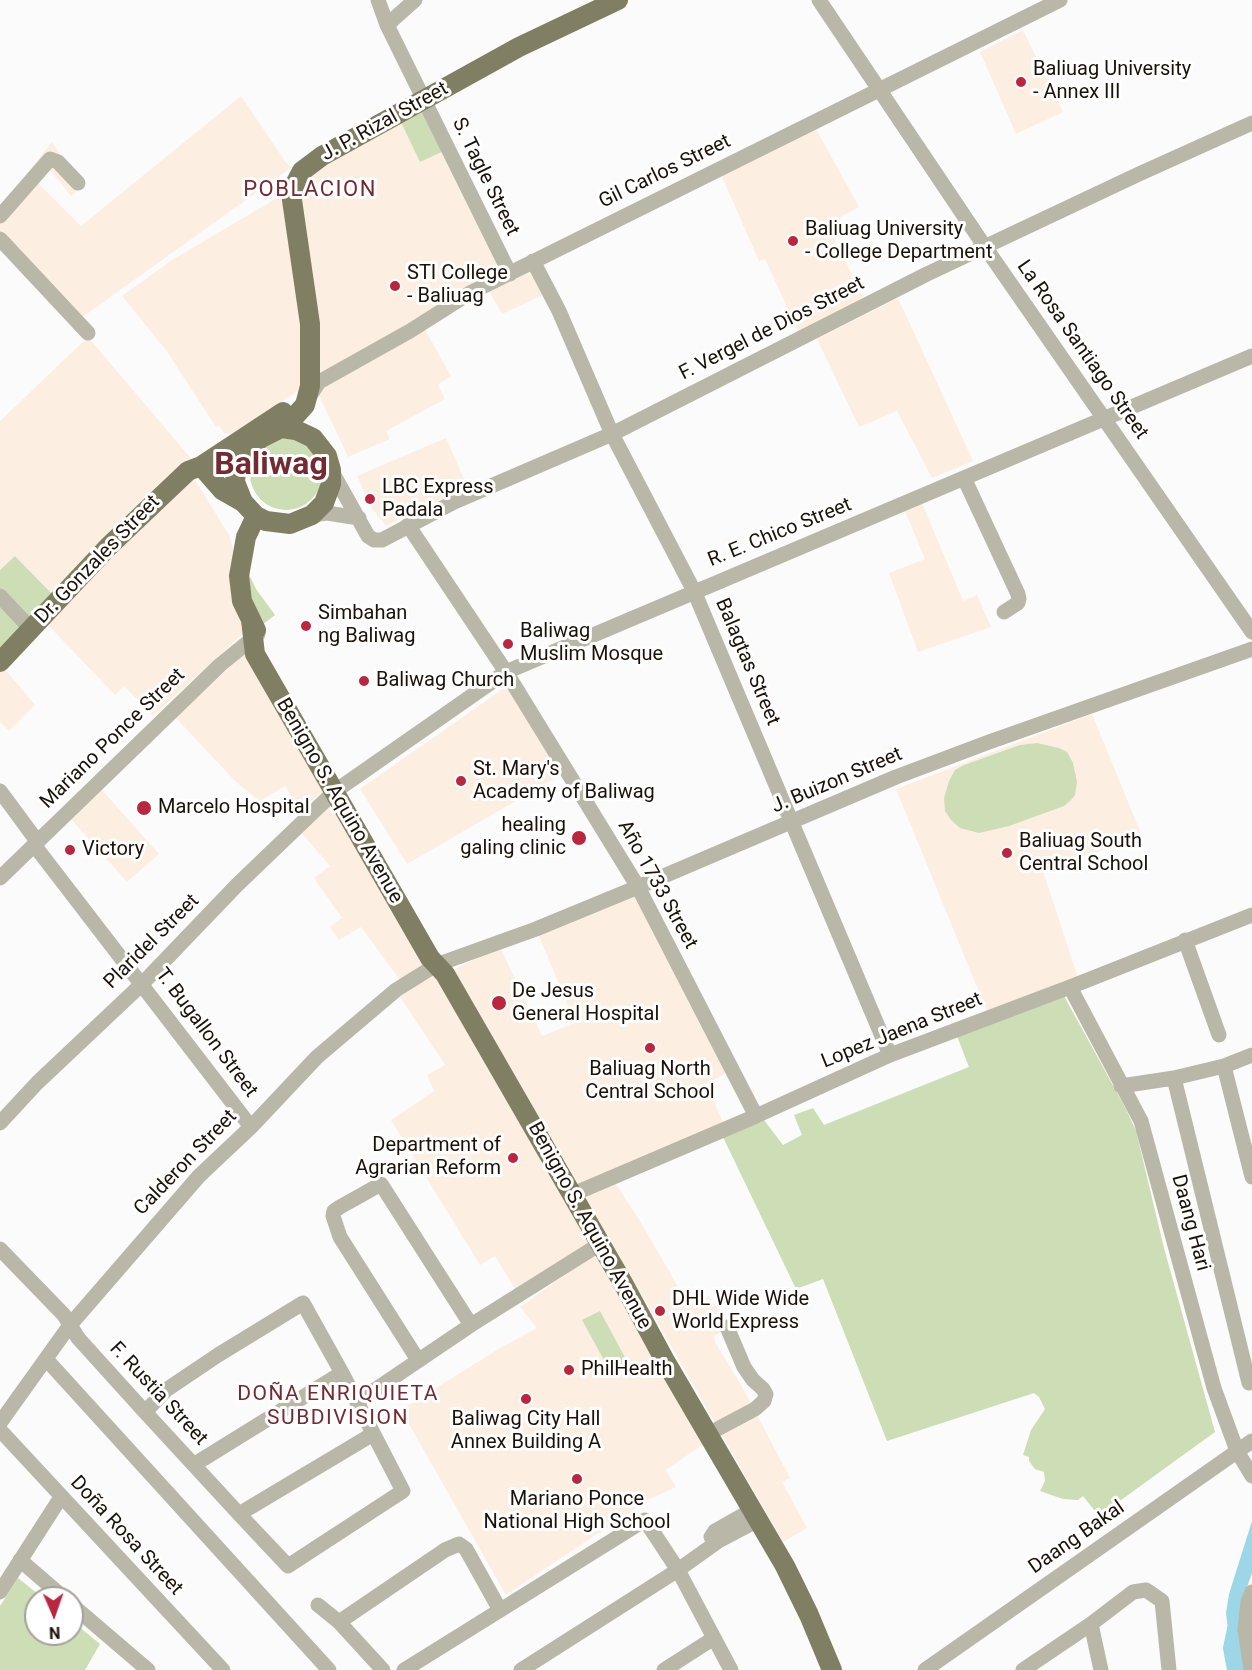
<!DOCTYPE html>
<meta charset="utf-8">
<style>
body{margin:0}
#map{position:relative;width:1252px;height:1670px;overflow:hidden;background:#fbfbfb;font-family:Roboto,sans-serif}
canvas{display:block}
.north{position:absolute;left:24px;top:1586px;width:60px;height:60px;box-sizing:border-box;background:#fff;border:2px solid #a4a09c;border-radius:50%;rotate:178deg;font-size:16px;font-weight:700;line-height:24px;text-align:center;color:#1c1108}
.north::after{content:'';display:block;margin:auto;width:21px;height:27px;background:#b82740;clip-path:polygon(50% 0,100% 100%,50% 72%,0 100%)}
</style>
<div id="map">
<canvas width="1252" height="1670"></canvas>
<div class="north">N</div>
</div>
<script>
const g = document.querySelector('canvas').getContext('2d');
g.lineJoin = 'round';
function fillPath(path, color) {
  g.fillStyle = color;
  g.fill(path, 'evenodd');
}
function shape(rows) {
  const path = new Path2D();
  for (const r of rows) {
    if (r.length === 3) {
      path.moveTo(r[0] + r[2], r[1]);
      path.arc(r[0], r[1], r[2], 0, 2 * Math.PI);
      continue;
    }
    path.moveTo(r[0], r[1]);
    for (let i = 2; i < r.length; i += 2) path.lineTo(r[i], r[i + 1]);
  }
  return path;
}
function stroke(path, color, width, dash) {
  g.strokeStyle = color;
  g.lineWidth = width;
  g.lineCap = dash ? 'butt' : 'round';
  g.setLineDash(dash || []);
  g.stroke(path);
}
function write(font, color, halo, rows, align = 'center') {
  g.font = font + ' Roboto,sans-serif';
  g.lineWidth = 6;
  g.setLineDash([]);
  g.textBaseline = 'middle';
  g.strokeStyle = halo;
  g.fillStyle = color;
  for (const [text, x, y, turn = 0] of rows) {
    g.save();
    g.translate(x, y);
    g.rotate((+turn || 0) * Math.PI / 180);
    g.textAlign = isNaN(turn) ? turn : align;
    if (halo) g.strokeText(text, 0, 0);
    g.fillText(text, 0, 0);
    g.restore();
  }
}
fillPath(shape([
 [1023,30,1063,112,1016,134,980,52],
 [241,96,287,164,292,167,77,321,0,245,0,207,52,142,82,187,71,196,49,169,36,181,81,226],
 [400,120,446,150,503,270,318,376,300,198,302,187,309,174],
 [816,129,859,207,827,224,865,302,799,333,765,259,759,261,720,172],
 [282,195,301,308,304,387,231,434,224,433,219,425,216,427,166,350,122,296,172,260],
 [530,265,545,294,502,314,488,289],
 [898,298,973,461,932,478,897,411,859,427,817,339],
 [423,326,451,376,438,385,445,399,386,431,390,439,348,457,318,393,320,387],
 [88,337,193,461,54,596,15,556,0,570,0,421],
 [446,438,467,486,386,526,371,507,357,476],
 [192,475,229,535,234,553,248,629,153,716,124,686,115,695,47,624,93,572],
 [922,503,963,601,977,595,991,627,918,652,889,573,925,559,905,511],
 [248,651,326,789,301,810,285,786,260,801,236,782,175,717],
 [4,668,35,705,9,731,0,722,0,672],
 [507,686,564,773,407,864,360,789],
 [1092,714,1142,836,1043,871,1078,978,988,1014,896,789],
 [101,789,159,854,127,882,71,819],
 [330,802,428,965,402,983,361,927,339,940,330,927,342,918,314,878,330,866,300,831],
 [635,892,727,1073,706,1084,724,1124,579,1185,453,970,500,947,542,1036,575,1023,537,931],
 [435,971,590,1243,515,1289,495,1256,480,1265,391,1120,434,1091,427,1075,445,1065,400,997],
 [614,1181,640,1221,688,1304,709,1296,720,1313,715,1318,721,1332,714,1336,715,1342,744,1390,790,1478,782,1482,807,1528,783,1542,584,1194],
 [596,1253,705,1443,666,1470,676,1487,648,1500,506,1595,401,1410,500,1348,537,1328,520,1307]
]), '#fdeee2');
fillPath(shape([
 [424,107,446,150,420,162,400,120],
 [286,474,36],
 [15,556,54,596,0,652,0,570],
 [247,570,256,589,275,615,262,625,245,582],
 [1037,743,1059,748,1067,752,1073,763,1077,782,1075,795,1071,800,1064,806,1009,826,979,833,960,828,951,820,945,811,944,798,949,781,955,770,964,765,1020,745],
 [1064,996,1126,1109,1136,1131,1164,1248,1215,1432,1099,1516,1083,1496,1078,1500,1063,1499,1040,1491,1045,1481,1044,1472,1035,1469,1029,1461,1029,1457,1023,1455,1031,1430,1045,1409,1039,1397,1034,1393,887,1441,823,1279,796,1289,723,1137,764,1120,783,1145,802,1135,794,1115,813,1108,824,1125,969,1067,957,1036],
 [600,1311,628,1363,611,1373,582,1320],
 [18,1578,43,1598,36,1598,36,1634,72,1634,72,1621,100,1644,85,1670,0,1670,0,1606]
]), '#cdddb5');
fillPath(shape([
 [1252,1521,1252,1573,1246,1590,1246,1670,1233,1670,1226,1613,1229,1594]
]), '#9cd6e7');
stroke(shape([
 [1232,1670,1228,1648,1232,1629]
]), '#9cd6e7', 10);
stroke(shape([
 [378,0,387,25,510,274],
 [819,0,985,247,1252,632],
 [387,25,415,0],
 [0,216,50,159,58,162,78,183],
 [0,239,88,333],
 [533,261,559,311,612,434,694,591,890,1055],
 [309,397,319,382,410,331,470,293,1060,0],
 [331,470,368,536,374,540,382,540,454,502,612,434,927,274,1139,174,1252,123],
 [964,478,1018,594,1019,599,1018,603,1004,612],
 [312,515,327,513,359,518],
 [408,525,506,672,638,887,756,1116],
 [0,596,31,629],
 [0,791,34,837,38,850,251,1127],
 [0,878,220,665,258,634],
 [1185,940,1219,1035],
 [1070,987,1141,1121,1214,1388,1237,1451,1252,1476],
 [1252,1055,1224,1066,1174,1078,1249,1383,1252,1381],
 [1224,1066,1252,1177],
 [1121,1086,1174,1078],
 [0,1123,37,1083,142,984,237,885,334,792,506,672,1252,356],
 [571,1195,756,1116,890,1055,1070,987,1252,915],
 [0,1249,64,1315,78,1338,145,1412,239,1514,288,1566,403,1491,342,1373,303,1303,218,1355,166,1390,145,1412],
 [46,1359,329,1670],
 [418,1360,340,1237,333,1216,334,1211,340,1207,381,1184,471,1325],
 [357,1402,471,1325,600,1244],
 [0,1423,70,1325,199,1176,251,1127,317,1057,396,990,436,965,536,929,638,887,896,777,989,742,1252,649],
 [0,1430,223,1670],
 [708,1434,755,1409,764,1401,766,1394,763,1389,753,1380,744,1367,727,1327],
 [195,1464,342,1373],
 [239,1514,373,1434],
 [711,1537,715,1531,752,1510],
 [20,1560,64,1598],
 [0,1592,61,1497],
 [72,1605,148,1670],
 [318,1605,339,1622,383,1670],
 [339,1622,445,1550,459,1544,466,1549,500,1610],
 [1091,1624,1101,1670],
 [404,1670,645,1520,678,1570,731,1670],
 [521,1670,678,1570,720,1540,758,1520],
 [664,1670,714,1638],
 [925,1670,1252,1441],
 [1023,1670,1091,1624,1133,1592,1146,1590,1162,1601,1169,1670],
 [1251,1670,1245,1630,1248,1602,1252,1592]
]), '#b9b8a8', 15);
stroke(shape([
 [281,428,296,430,313,438,327,456,331,470,331,484,324,503,312,515,290,524,266,521,256,516,243,502,235,482,236,471,240,456,261,438,281,428],
 [274,431,296,415,305,405,310,386,310,324,292,200,292,190,302,171,322,156,519,47,618,0],
 [201,466,222,490,243,502],
 [251,620,255,654,430,958,445,974,623,1283,664,1359,785,1566,809,1615,832,1670],
 [256,630,242,601,239,576,246,537,256,516],
 [0,662,108,547,188,471,201,466,283,412]
]), '#817f63', 20);
for (const [x, y, r, color] of [
 [1021,82,6,"#b82740"],
 [793,241,6,"#b82740"],
 [395,286,6,"#b82740"],
 [370,499,6,"#b82740"],
 [306,626,6,"#b82740"],
 [508,644,6,"#b82740"],
 [364,681,6,"#b82740"],
 [461,781,6,"#b82740"],
 [144,808,8,"#b82740"],
 [579,838,8,"#b82740"],
 [70,850,6,"#b82740"],
 [1007,853,6,"#b82740"],
 [499,1003,8,"#b82740"],
 [650,1048,6,"#b82740"],
 [513,1158,6,"#b82740"],
 [660,1311,6,"#b82740"],
 [569,1370,6,"#b82740"],
 [526,1399,6,"#b82740"],
 [577,1479,6,"#b82740"]
]) {
  const dot = new Path2D();
  dot.arc(x, y, r, 0, 2 * Math.PI);
  g.fillStyle = color;
  g.fill(dot);
  stroke(dot, '#fff', 2);
}
write('20px', '#1c1108', '#fff', [
 ["Baliuag University",1033,70],
 ["- Annex III",1033,93],
 ["Baliuag University",805,230],
 ["- College Department",805,253],
 ["STI College",407,274],
 ["- Baliuag",407,297],
 ["LBC Express",382,488],
 ["Padala",382,511],
 ["Simbahan",318,614],
 ["ng Baliwag",318,637],
 ["Baliwag",520,632],
 ["Muslim Mosque",520,655],
 ["Baliwag Church",376,681],
 ["St. Mary's",473,770],
 ["Academy of Baliwag",473,793],
 ["Marcelo Hospital",158,808],
 ["healing",566,826,"right"],
 ["galing clinic",566,849,"right"],
 ["Baliuag South",1019,842],
 ["Central School",1019,865],
 ["Victory",82,850],
 ["De Jesus",512,992],
 ["General Hospital",512,1015],
 ["Baliuag North",650,1070,"center"],
 ["Central School",650,1093,"center"],
 ["Department of",501,1146,"right"],
 ["Agrarian Reform",501,1169,"right"],
 ["DHL Wide Wide",672,1300],
 ["World Express",672,1323],
 ["PhilHealth",581,1370],
 ["Baliwag City Hall",526,1420,"center"],
 ["Annex Building A",526,1443,"center"],
 ["Mariano Ponce",577,1500,"center"],
 ["National High School",577,1523,"center"]
], 'left');
write('20px', '#1c1108', '#fff', [
 ["J. P. Rizal Street",385,122,-29],
 ["Gil Carlos Street",665,172,-26],
 ["S. Tagle Street",485,177,64],
 ["F. Vergel de Dios Street",772,329,-27],
 ["La Rosa Santiago Street",1082,350,55],
 ["R. E. Chico Street",780,533,-22],
 ["Dr. Gonzales Street",98,560,-46],
 ["Balagtas Street",747,662,67],
 ["Mariano Ponce Street",113,739,-44],
 ["J. Buizon Street",837,781,-23],
 ["Benigno S. Aquino Avenue",339,801,60],
 ["Año 1733 Street",657,885,61],
 ["Plaridel Street",152,942,-45],
 ["Lopez Jaena Street",902,1031,-22],
 ["T. Bugallon Street",206,1033,53],
 ["Calderon Street",186,1163,-46],
 ["Daang Hari",1190,1223,75],
 ["Benigno S. Aquino Avenue",589,1226,61],
 ["F. Rustia Street",158,1394,47],
 ["Doña Rosa Street",126,1536,47],
 ["Daang Bakal",1077,1538,-35]
]);
g.letterSpacing = '1.5px';
write('21px', '#722b32', '#fff', [
 ["DOÑA ENRIQUIETA",338,1395],
 ["SUBDIVISION",338,1419]
]);
g.letterSpacing = '0px';
g.letterSpacing = '1.5px';
write('22px', '#722b32', '#fff', [
 ["POBLACION",310,190]
]);
g.letterSpacing = '0px';
write('bold 32px', '#722b32', '#fff', [
 ["Baliwag",271,466]
]);
</script>
